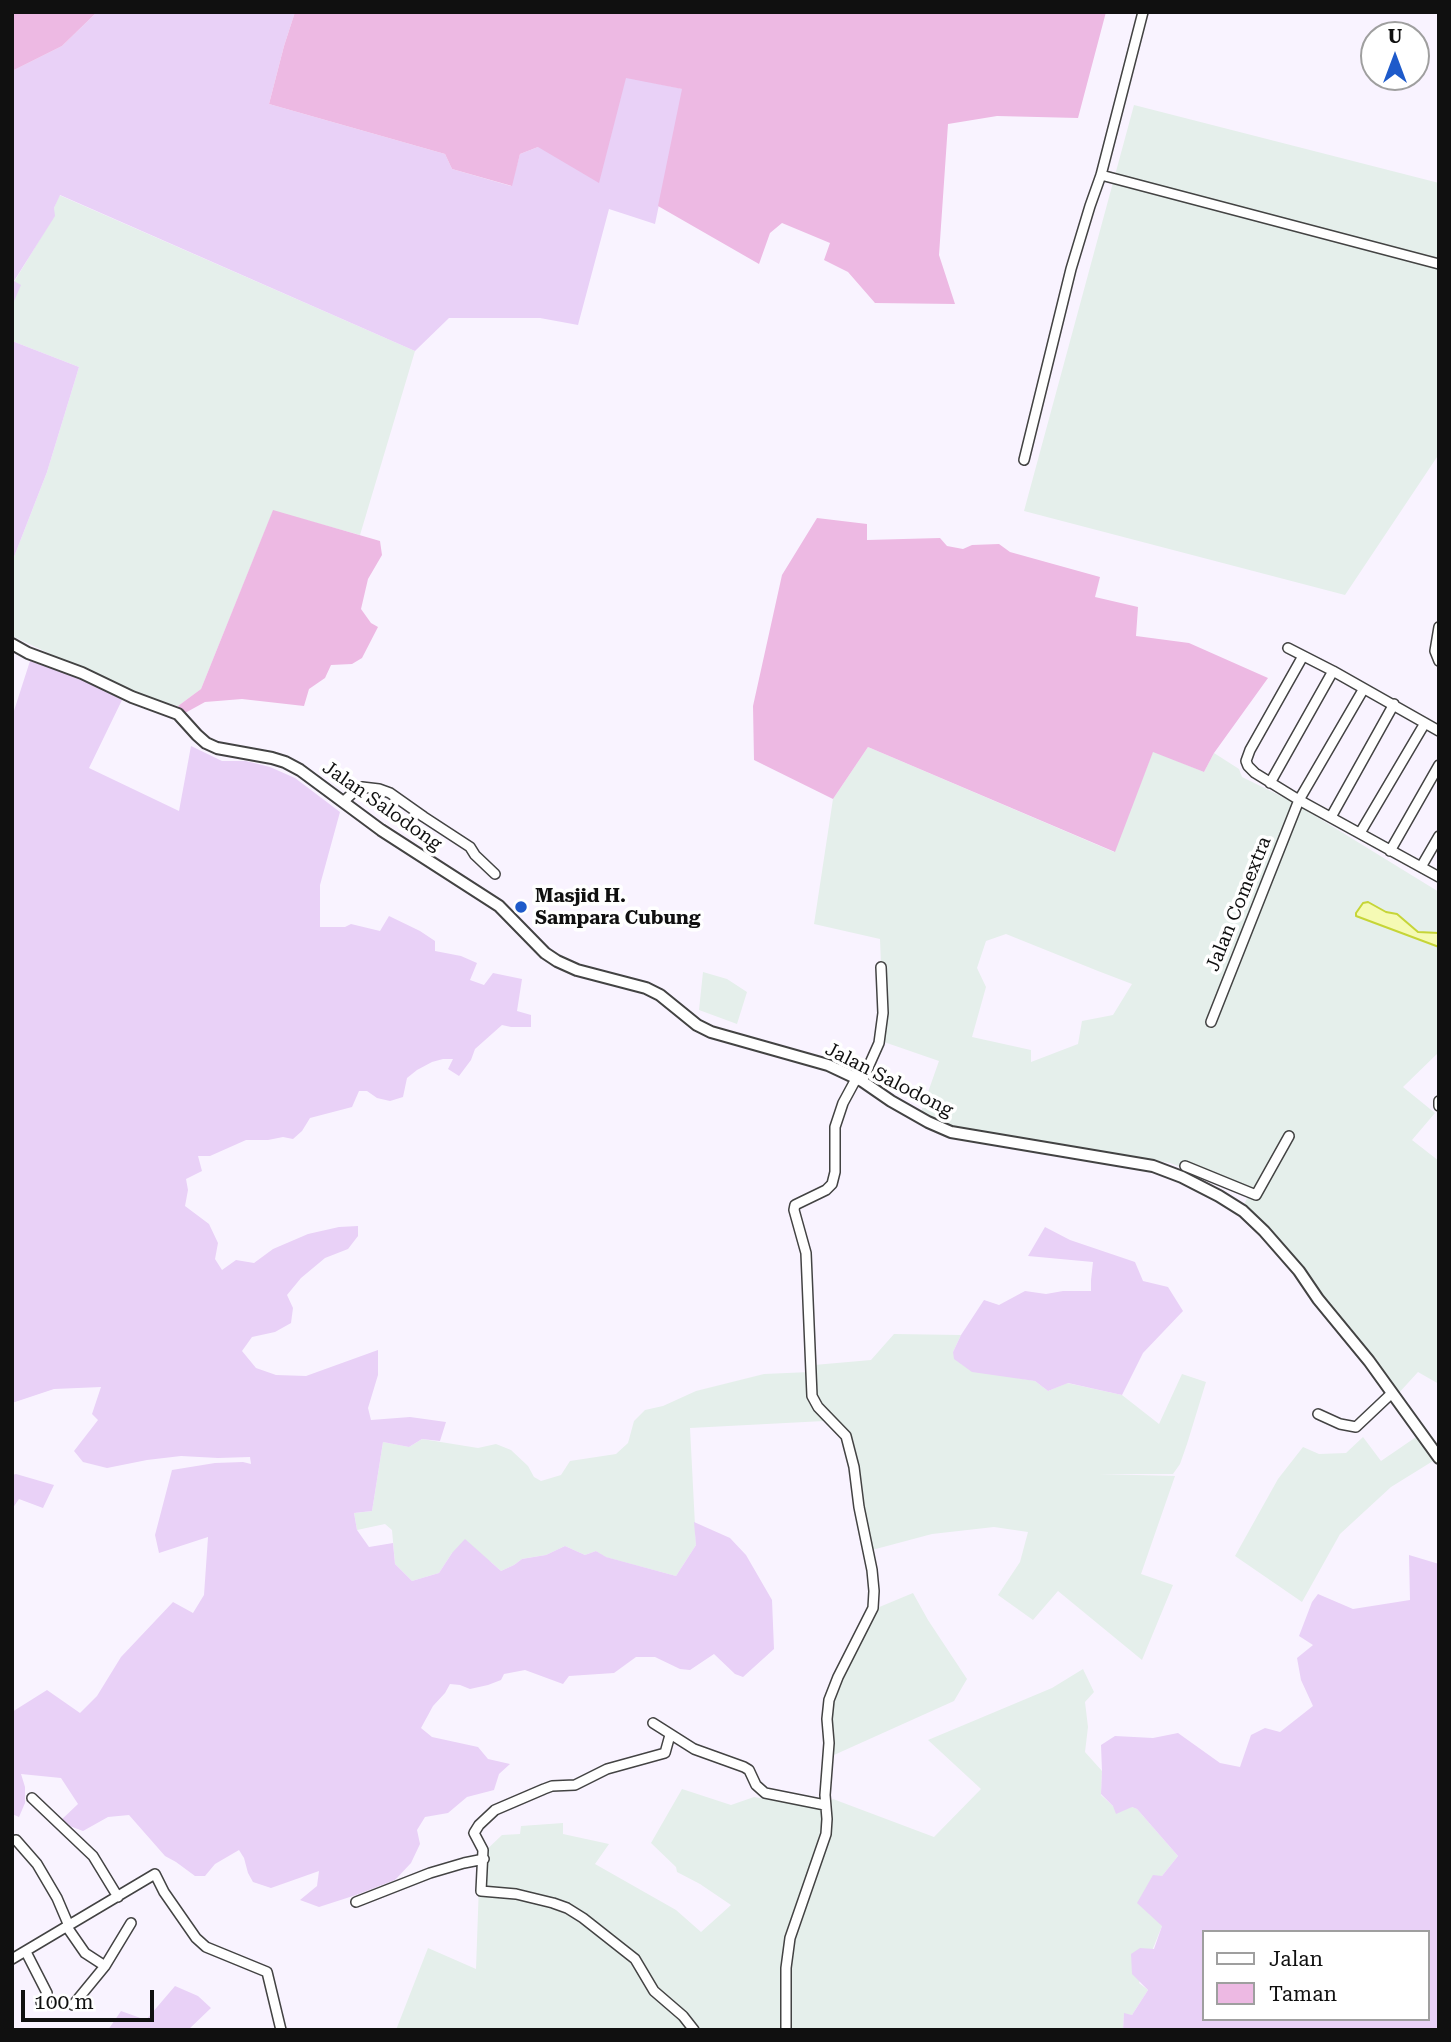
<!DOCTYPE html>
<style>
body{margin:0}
#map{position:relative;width:1451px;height:2042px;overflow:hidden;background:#f9f3ff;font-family:"Roboto Serif",serif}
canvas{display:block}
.frame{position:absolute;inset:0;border:14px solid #101010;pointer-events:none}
.legend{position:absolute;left:1202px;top:1930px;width:228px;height:91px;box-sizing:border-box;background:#fff;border:2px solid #9f9f9f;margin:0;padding:9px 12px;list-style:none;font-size:21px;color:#101010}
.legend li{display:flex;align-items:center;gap:14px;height:35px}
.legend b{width:35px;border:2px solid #9f9f9f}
.north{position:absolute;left:1360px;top:21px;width:70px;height:70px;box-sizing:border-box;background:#fff;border:2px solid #9f9f9f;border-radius:50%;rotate:0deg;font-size:19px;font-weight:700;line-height:28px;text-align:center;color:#101010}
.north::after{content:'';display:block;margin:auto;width:24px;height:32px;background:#1e5aca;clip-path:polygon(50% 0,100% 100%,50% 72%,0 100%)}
.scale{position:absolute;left:21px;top:1990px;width:133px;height:32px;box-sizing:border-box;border:4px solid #101010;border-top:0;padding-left:9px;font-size:21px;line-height:24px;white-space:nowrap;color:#101010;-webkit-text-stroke:5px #fff;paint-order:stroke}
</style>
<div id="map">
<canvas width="1451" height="2042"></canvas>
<div class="frame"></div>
<ul class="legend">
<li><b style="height:9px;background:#fff"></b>Jalan</li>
<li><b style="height:19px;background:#edb9e3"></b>Taman</li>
</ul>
<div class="north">U</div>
<div class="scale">100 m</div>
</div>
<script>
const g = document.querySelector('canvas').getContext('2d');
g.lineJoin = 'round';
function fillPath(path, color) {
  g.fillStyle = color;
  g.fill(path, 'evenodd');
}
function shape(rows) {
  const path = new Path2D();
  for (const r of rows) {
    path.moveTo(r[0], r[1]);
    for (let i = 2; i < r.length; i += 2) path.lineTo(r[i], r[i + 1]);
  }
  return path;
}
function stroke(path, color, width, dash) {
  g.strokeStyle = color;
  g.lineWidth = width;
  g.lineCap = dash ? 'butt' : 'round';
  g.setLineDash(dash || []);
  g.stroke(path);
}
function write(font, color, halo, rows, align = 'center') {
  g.font = font + ' "Roboto Serif",serif';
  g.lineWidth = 7;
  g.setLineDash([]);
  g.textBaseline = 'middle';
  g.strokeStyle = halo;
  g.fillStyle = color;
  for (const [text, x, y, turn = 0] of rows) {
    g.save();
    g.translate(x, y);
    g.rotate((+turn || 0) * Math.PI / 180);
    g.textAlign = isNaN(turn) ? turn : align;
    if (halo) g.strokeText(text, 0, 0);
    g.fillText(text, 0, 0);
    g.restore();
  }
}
fillPath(shape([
 [1134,105,1439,183,1439,454,1345,595,1024,511],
 [59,195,415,351,360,535,273,511,201,689,178,706,136,694,12,636,12,562,47,472,79,367,12,341,12,306,20,285,14,282,54,216,54,208],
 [868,747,1114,852,1153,751,1204,772,1214,753,1239,769,1242,777,1291,801,1439,892,1439,1052,1403,1087,1435,1113,1412,1140,1439,1161,1439,1384,1418,1372,1397,1395,1292,1255,1243,1207,1248,1196,1202,1175,1170,1163,962,1130,921,1112,939,1061,884,1042,880,939,814,924,833,799],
 [1006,934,1098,971,1132,984,1113,1015,1082,1021,1078,1044,1031,1062,1031,1050,972,1037,986,987,977,968,986,941],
 [703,972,727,979,747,992,737,1024,699,1010],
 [894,1334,961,1335,953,1352,1006,1376,1035,1381,1048,1391,1067,1383,1122,1395,1159,1424,1182,1374,1206,1382,1187,1444,1180,1464,1173,1474,1099,1474,1175,1476,1141,1574,1173,1585,1142,1660,1058,1591,1033,1620,998,1595,1020,1562,1028,1532,994,1527,932,1534,872,1550,867,1527,862,1483,853,1439,844,1426,818,1399,814,1365,871,1360],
 [810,1372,811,1406,824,1421,690,1428,696,1545,676,1576,605,1557,596,1551,585,1555,565,1546,546,1555,522,1559,514,1565,501,1571,491,1562,452,1553,439,1573,412,1581,395,1564,392,1530,385,1524,357,1530,354,1513,372,1511,383,1442,409,1447,422,1439,478,1448,496,1444,511,1450,528,1466,534,1477,541,1481,561,1475,570,1461,616,1454,628,1443,634,1421,645,1410,663,1406,696,1391,764,1374],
 [1419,1435,1433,1461,1391,1487,1340,1534,1302,1602,1235,1556,1278,1479,1303,1447,1319,1454,1346,1453,1363,1437,1381,1461],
 [913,1593,928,1620,967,1679,954,1701,834,1755,830,1709,835,1693,877,1608],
 [1083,1669,1094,1692,1085,1702,1088,1727,1085,1752,1102,1771,1101,1795,1113,1806,1132,1807,1137,1809,1178,1856,1162,1876,1162,1926,1139,1983,1148,1990,1132,2015,1124,2014,1123,2030,396,2030,428,1948,476,1969,480,1856,502,1835,520,1834,521,1826,563,1823,563,1834,609,1844,595,1864,676,1910,701,1932,731,1905,700,1884,677,1872,676,1867,651,1843,682,1789,731,1805,754,1797,820,1809,833,1799,934,1837,981,1789,928,1740,1052,1688]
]), '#e5efeb');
fillPath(shape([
 [97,12,295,12,284,46,269,104,445,154,452,169,511,186,520,154,538,147,626,77,683,89,655,224,609,209,578,325,540,318,449,318,415,351,60,195,54,208,55,216,14,281,21,285,12,306,12,71,62,46],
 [12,341,79,367,47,472,12,562],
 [30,661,82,679,122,700,89,768,179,811,191,746,222,761,246,761,270,767,295,778,340,812,320,885,320,927,345,927,351,924,380,931,389,916,420,931,435,941,435,951,461,956,477,963,470,980,484,985,493,973,522,979,517,1011,531,1015,531,1027,511,1027,502,1025,475,1049,471,1060,459,1076,448,1069,453,1059,443,1059,432,1062,417,1070,407,1078,403,1097,390,1101,377,1098,367,1091,359,1091,352,1107,310,1118,302,1131,293,1139,283,1137,268,1140,246,1140,210,1156,198,1156,202,1171,186,1179,188,1190,185,1206,209,1224,218,1243,215,1259,222,1270,236,1260,254,1263,273,1249,308,1234,339,1227,358,1226,358,1236,348,1249,325,1258,301,1278,287,1295,293,1308,291,1323,275,1332,252,1337,242,1351,256,1368,276,1375,306,1376,378,1350,378,1375,368,1408,371,1420,410,1417,446,1422,440,1441,422,1439,409,1447,383,1442,372,1511,354,1513,357,1530,369,1547,393,1543,395,1564,412,1581,439,1573,452,1553,465,1539,501,1571,514,1565,522,1559,546,1555,565,1546,585,1555,596,1551,606,1557,676,1576,696,1545,694,1522,730,1538,746,1555,772,1600,774,1649,743,1677,735,1674,714,1654,690,1670,680,1669,655,1657,636,1657,614,1673,569,1676,563,1684,525,1670,504,1674,501,1680,488,1685,470,1689,460,1685,450,1684,445,1693,433,1706,421,1728,432,1737,478,1747,488,1759,510,1764,499,1774,494,1790,467,1797,448,1813,425,1817,417,1830,420,1844,411,1863,395,1880,356,1895,319,1907,300,1900,317,1886,319,1871,271,1888,253,1882,248,1873,244,1858,239,1850,215,1864,205,1876,195,1876,176,1862,165,1856,129,1815,108,1817,83,1831,59,1822,78,1804,61,1778,21,1774,25,1787,25,1803,19,1817,12,1814,12,1767,14,1766,12,1764,12,1712,47,1690,80,1713,97,1696,121,1657,173,1602,193,1613,204,1595,208,1537,159,1553,155,1535,172,1470,215,1463,243,1462,251,1464,250,1457,218,1458,181,1456,147,1460,107,1468,83,1462,74,1451,98,1420,92,1414,101,1387,54,1389,12,1403,12,717],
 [1045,1227,1070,1240,1135,1262,1143,1281,1168,1287,1183,1311,1143,1353,1122,1395,1068,1383,1048,1391,1035,1381,972,1372,954,1359,953,1352,961,1335,984,1300,999,1305,1025,1291,1046,1294,1063,1291,1091,1291,1091,1280,1093,1262,1028,1256],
 [16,1474,54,1485,43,1508,19,1499,12,1509,12,1475],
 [1409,1555,1439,1564,1439,2030,1123,2030,1124,2013,1132,2015,1148,1990,1132,1974,1131,1954,1140,1948,1154,1949,1162,1926,1137,1903,1153,1875,1162,1876,1178,1856,1137,1809,1132,1807,1116,1814,1113,1806,1101,1794,1102,1771,1101,1745,1115,1736,1153,1738,1178,1733,1220,1763,1240,1767,1251,1735,1265,1728,1280,1732,1313,1706,1301,1680,1297,1658,1313,1645,1299,1636,1312,1602,1318,1594,1353,1609,1410,1600],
 [1204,1932,1428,1932,1428,2019,1204,2019],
 [175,1986,198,1996,211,2008,188,2030,108,2030,121,2011,146,2020]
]), '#e9d1f7');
fillPath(shape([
 [12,12,97,12,62,46,12,71],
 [295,12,1106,12,1078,118,997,116,948,124,939,255,955,304,875,303,848,272,824,260,830,243,782,223,770,233,759,264,658,206,682,89,626,78,599,183,538,147,520,154,512,186,452,169,445,154,269,104,284,46],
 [273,510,380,541,382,555,368,579,361,609,371,623,378,627,362,658,352,664,331,665,325,678,309,689,304,706,242,699,205,702,185,713,178,706,201,689],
 [817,518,867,524,867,540,940,538,947,546,963,549,972,545,999,544,1010,552,1100,577,1095,597,1138,607,1136,636,1189,643,1268,678,1214,753,1204,772,1153,752,1115,852,868,747,833,799,754,760,753,706,782,575]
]), '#edb9e3');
const water = shape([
 [1368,902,1386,912,1397,914,1418,932,1439,933,1439,947,1356,916,1356,913,1363,903,1368,902]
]);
fillPath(water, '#f5fab4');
stroke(water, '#c6d537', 2);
const minor = shape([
 [1101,175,1439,264],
 [1024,460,1071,269,1090,206,1101,175,1143,12],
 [1439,627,1435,651,1439,661],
 [1288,648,1333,671,1439,731],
 [1303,656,1250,750,1246,761,1248,766,1255,773,1299,800,1439,877],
 [1270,783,1333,671],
 [343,802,357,789,362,787,379,789,390,793,424,817,470,847,475,855,495,874],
 [1331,817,1394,704],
 [1360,833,1425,723],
 [1390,851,1439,765],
 [1421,867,1439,836],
 [1211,1022,1299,800,1363,690],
 [862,1081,879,1043,883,1013,881,967],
 [1439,1101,1439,1106],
 [1185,1166,1256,1195,1289,1136],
 [1318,1414,1340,1424,1356,1427,1392,1393],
 [653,1723,694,1749,744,1767,749,1770,756,1785,765,1793,825,1805],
 [670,1735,665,1753,607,1769,575,1785,552,1786,544,1789,495,1810,479,1825,474,1833,483,1850,481,1891,516,1894,553,1903,567,1908,583,1918,635,1959,654,1991,683,2016,694,2030],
 [32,1798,93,1856,118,1897],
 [16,1840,37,1864,57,1898,69,1926],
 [356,1902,430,1873,464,1863,484,1859],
 [67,1927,85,1953,105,1966,131,1923],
 [26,1952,47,1993,47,1999,41,2002],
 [12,1959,155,1874,164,1892,196,1938,206,1947,267,1972,281,2030],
 [73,2005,105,1966],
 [786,2030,786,1968,790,1938,826,1834,827,1819,825,1795,829,1743,827,1719,829,1700,838,1677,873,1608,874,1591,872,1570,859,1507,854,1467,846,1436,818,1407,812,1396,806,1253,794,1210,795,1205,826,1190,832,1184,835,1172,835,1127,843,1103,856,1079]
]);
const tertiary = shape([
 [12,644,28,653,82,673,132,697,178,714,197,735,206,743,217,748,272,758,285,762,300,770,381,830,499,906,545,953,557,961,577,970,646,988,660,995,697,1025,711,1032,828,1065,862,1081,891,1101,928,1122,951,1132,1153,1166,1182,1177,1219,1196,1243,1211,1264,1231,1299,1271,1318,1299,1369,1361,1439,1458]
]);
stroke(minor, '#434343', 12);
stroke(tertiary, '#434343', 14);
stroke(minor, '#fff', 9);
stroke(tertiary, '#fff', 10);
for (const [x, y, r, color] of [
 [521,907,7,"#1e5aca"]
]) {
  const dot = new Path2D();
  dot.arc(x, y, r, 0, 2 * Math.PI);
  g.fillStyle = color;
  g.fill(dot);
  stroke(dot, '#fff', 2.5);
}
write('19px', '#101010', '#fff', [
 ["Jalan Salodong",382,806,35],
 ["Jalan Comextra",1239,904,-68],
 ["Jalan Salodong",889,1080,27]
]);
write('bold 19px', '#101010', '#fff', [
 ["Masjid H.",535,896],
 ["Sampara Cubung",535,918]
], 'left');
</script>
